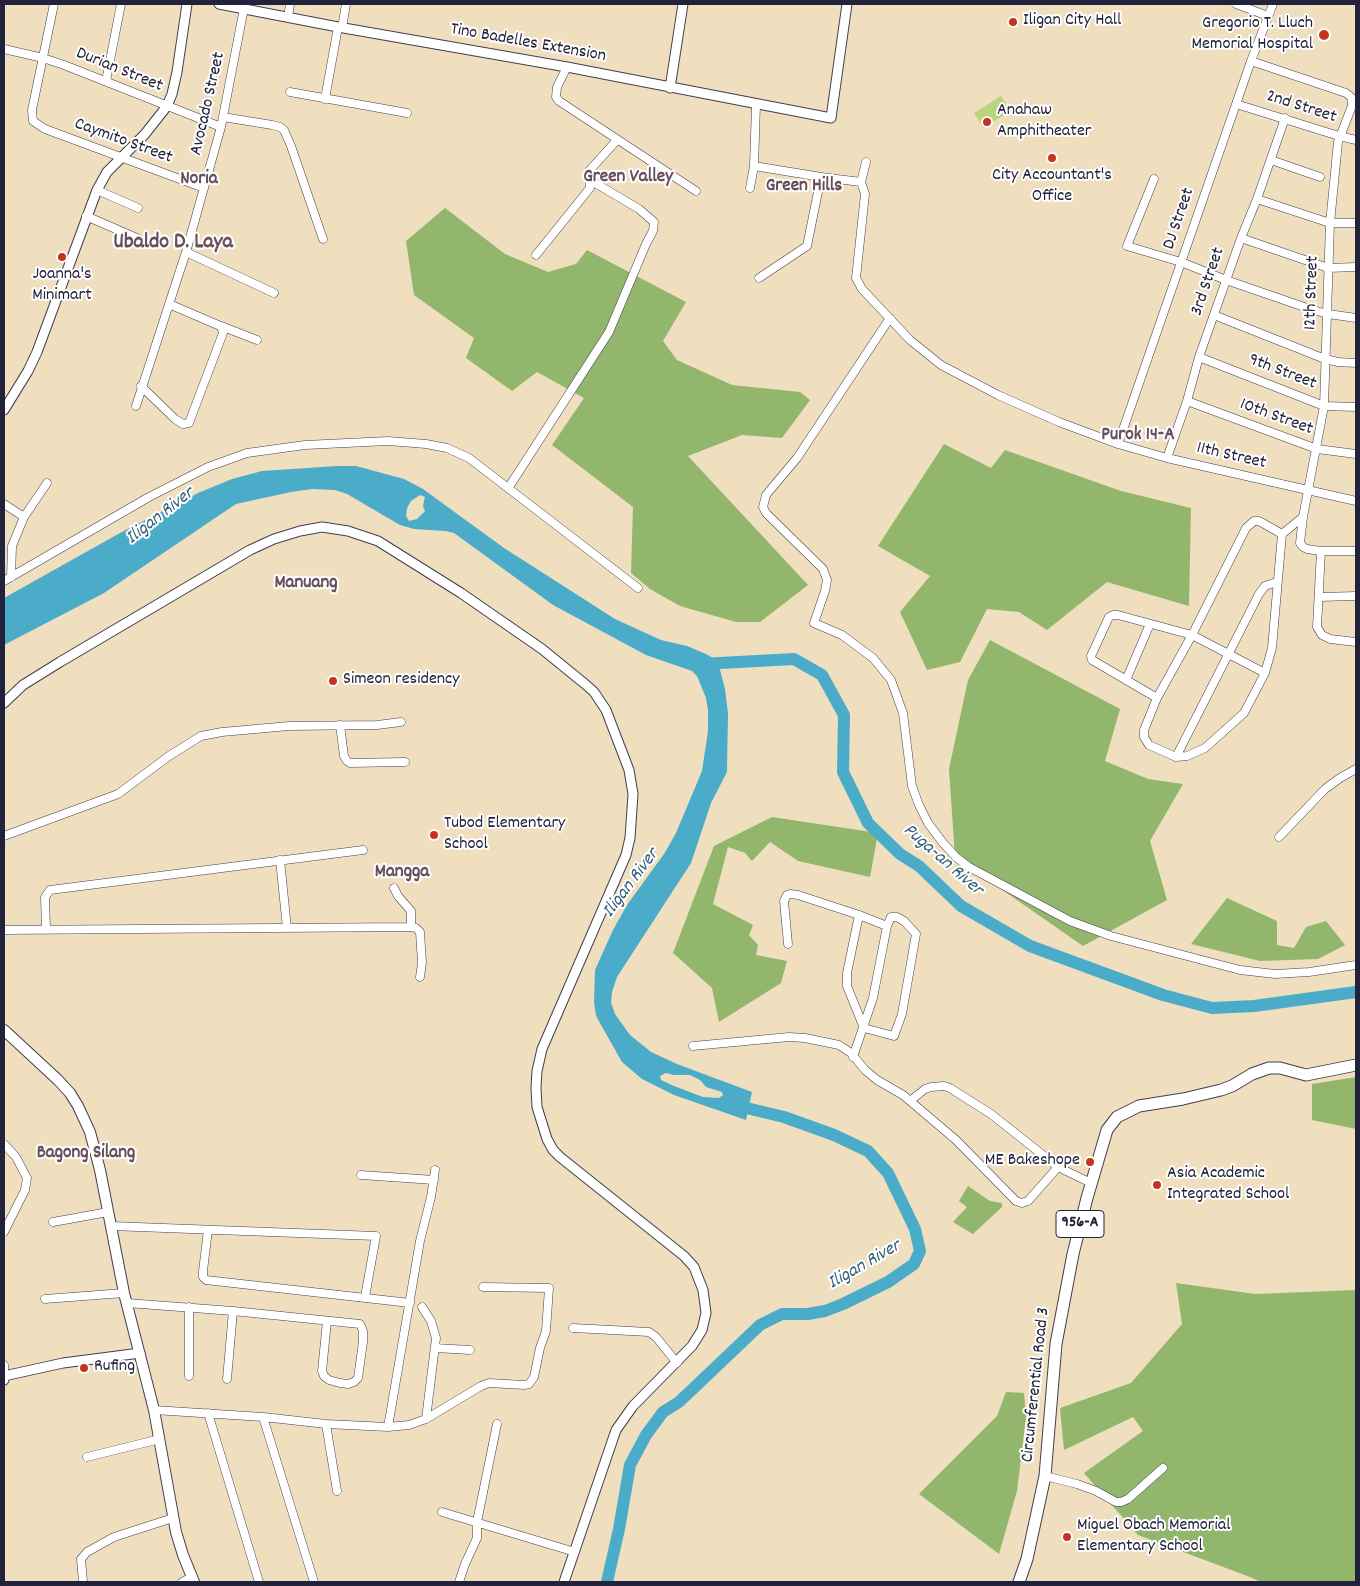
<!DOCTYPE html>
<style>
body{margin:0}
#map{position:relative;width:1360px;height:1586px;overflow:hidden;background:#efdfbf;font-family:Dekko,sans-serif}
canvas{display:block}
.frame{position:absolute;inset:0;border:5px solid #22223b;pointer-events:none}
</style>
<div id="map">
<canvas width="1360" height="1586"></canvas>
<div class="frame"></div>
</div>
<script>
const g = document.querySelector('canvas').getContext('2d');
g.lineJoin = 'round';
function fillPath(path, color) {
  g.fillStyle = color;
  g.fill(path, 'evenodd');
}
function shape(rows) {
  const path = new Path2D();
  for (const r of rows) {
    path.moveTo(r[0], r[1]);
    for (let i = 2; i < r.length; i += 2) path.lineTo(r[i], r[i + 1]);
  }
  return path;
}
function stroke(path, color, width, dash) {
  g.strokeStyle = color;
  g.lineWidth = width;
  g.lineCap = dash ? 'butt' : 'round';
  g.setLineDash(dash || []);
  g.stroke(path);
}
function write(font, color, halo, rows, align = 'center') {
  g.font = font + ' Dekko,sans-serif';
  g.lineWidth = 4;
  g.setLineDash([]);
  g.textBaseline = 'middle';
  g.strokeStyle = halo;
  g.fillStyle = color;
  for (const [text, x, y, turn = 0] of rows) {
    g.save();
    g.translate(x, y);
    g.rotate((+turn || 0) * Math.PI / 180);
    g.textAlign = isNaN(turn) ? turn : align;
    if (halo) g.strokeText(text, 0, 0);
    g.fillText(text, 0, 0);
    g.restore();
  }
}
fillPath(shape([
 [1001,96,1011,111,983,128,974,113]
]), '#b9d57b');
fillPath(shape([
 [445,208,505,254,548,272,576,264,587,250,686,302,663,341,677,360,732,385,800,392,810,400,782,438,742,435,688,456,808,585,760,622,736,622,680,606,650,589,631,573,633,507,552,445,584,398,537,372,512,391,466,358,474,338,414,295,406,241],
 [944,444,991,468,1005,450,1121,491,1191,508,1189,606,1107,582,1047,630,1019,612,987,609,960,662,927,670,900,612,930,576,878,546],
 [990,640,1120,709,1105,761,1148,779,1183,784,1150,841,1167,900,1083,946,955,857,949,769,968,680],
 [772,817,878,833,870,877,798,861,770,842,752,861,745,853,728,847,713,904,753,925,749,935,758,945,756,955,787,961,781,983,719,1022,712,988,673,953,714,846],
 [1227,898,1277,921,1277,945,1294,948,1306,927,1326,921,1345,945,1318,959,1260,961,1191,944],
 [1356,1077,1356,1129,1312,1120,1312,1084],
 [968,1186,990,1201,1002,1203,1002,1207,973,1234,953,1222,967,1207,959,1201],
 [1176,1283,1255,1294,1356,1290,1356,1582,1261,1582,1250,1577,1138,1535,1084,1473,1143,1431,1133,1417,1064,1450,1060,1408,1131,1383,1182,1324],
 [1006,1392,1024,1393,1026,1417,1017,1491,999,1554,919,1494,997,1416]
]), '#92b66b');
fillPath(shape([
 [337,466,356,466,404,479,423,489,504,548,615,619,661,640,687,646,706,654,713,658,719,666,725,689,728,713,727,772,711,803,691,863,617,977,612,992,611,1002,615,1014,630,1035,651,1052,677,1064,752,1092,746,1120,674,1095,642,1079,622,1062,596,1016,594,1002,595,970,613,930,627,905,664,854,676,833,702,771,708,731,708,710,706,698,697,676,692,671,646,655,553,605,454,533,445,531,414,529,400,525,347,494,335,490,312,489,291,492,236,504,104,593,4,645,4,598,120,533,198,493,232,479,262,471],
 [420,495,425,497,423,506,425,511,417,519,409,521,406,516,407,508,411,501],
 [666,1073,674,1075,690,1075,700,1080,706,1087,722,1092,723,1095,719,1098,703,1097,674,1086,661,1080,660,1076]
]), '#4bacca');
stroke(shape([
 [701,664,794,659,822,675,844,715,843,772,868,823,900,854,919,866,961,906,1030,946,1163,995,1212,1008,1254,1006,1356,992],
 [607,1582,619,1529,630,1465,646,1435,663,1412,679,1402,760,1325,782,1314,808,1314,825,1311,843,1304,888,1282,914,1264,920,1251,915,1229,888,1173,868,1151,834,1135,784,1117,734,1105]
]), '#4bacca', 12);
const minor = shape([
 [54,4,32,110,33,121,45,129,204,188],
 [1236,4,1268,16],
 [288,17,290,4],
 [342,28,346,4],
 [4,49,43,58,64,65,221,127],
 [1251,61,1346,93,1352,98,1352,106,1338,142,1330,223,1324,406,1303,517,1300,543,1303,547,1307,549,1321,551,1356,551],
 [567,67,557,87,556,97,559,101,696,191],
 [106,81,121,4],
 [290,92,407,113],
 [325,99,338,27],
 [1236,104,1339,136,1356,140],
 [223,117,272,125,280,127,284,130,291,146,323,239],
 [1271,160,1320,177],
 [866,162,861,182,865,194,856,278,862,289,910,340,941,365,998,395,1059,422,1118,444,1167,458,1356,501],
 [754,166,821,177,861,182],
 [1154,179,1127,246,1181,262,1226,280,1313,310,1328,314,1356,318],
 [750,188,754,166,756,105],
 [97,190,138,208],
 [1257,199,1330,223,1356,223],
 [86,216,139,239],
 [1241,238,1328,268,1356,267],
 [186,252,274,293],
 [536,255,590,188,589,171,617,140],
 [759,278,807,246,821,177],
 [1214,315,1325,359,1338,362,1356,363],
 [890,318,797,458,766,495,763,507,766,513,823,569,827,580,825,591,814,623,842,635,873,658,891,680,903,713,912,786,919,805,928,823,943,843,957,858,969,867,1070,921,1111,936,1240,970,1275,974,1309,972,1356,965],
 [221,326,257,340],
 [1199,357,1324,406,1356,407],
 [141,386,175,419,183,424,189,423,223,333,221,326,218,325,169,304],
 [1187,401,1317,449,1356,454],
 [136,406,186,252,221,127,244,8],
 [1118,444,1251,61,1273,4],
 [1167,458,1187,401,1199,357,1241,238,1257,199,1285,118],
 [509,487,609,332,646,244,653,231,654,222,639,209,590,180],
 [4,504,24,517],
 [1282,534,1259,521,1254,521,1246,528,1192,635,1157,698,1144,730,1144,737,1149,745,1176,757,1187,756,1205,748,1244,713,1265,673,1272,648,1282,534,1303,517],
 [1321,551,1317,627,1322,635,1330,639,1356,642],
 [11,577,12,546,24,517,47,483],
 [4,581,149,497,208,467,247,453,305,445,388,441,426,444,447,448,469,458,638,588],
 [1319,597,1356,596],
 [1126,680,1150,624],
 [1157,698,1092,660,1091,656,1109,617,1113,615,1118,615,1192,635,1265,673],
 [340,725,344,756,347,761,350,763,405,762],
 [1176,757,1259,594,1265,586,1277,582],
 [4,836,118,794,169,756,201,736,222,732,289,726,377,725,401,722],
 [1279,837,1325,789,1340,778,1356,769],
 [280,860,287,928],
 [394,888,398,896,411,911,411,927],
 [859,915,847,973,847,986,864,1028,894,1036,902,1014,916,934,904,921,897,917,891,917,887,926],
 [46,929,45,897,50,890,363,850],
 [4,930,411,927,416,928,420,932,422,963,420,977],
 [788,944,784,901,787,895,790,894,798,895,859,915,887,926,873,998,853,1057],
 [693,1046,789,1037,805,1038,839,1045,851,1053,865,1070,877,1080,903,1095,956,1140,1016,1201,1022,1203,1028,1201,1058,1167],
 [910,1101,925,1089,931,1087,944,1086,950,1088,991,1114,1058,1167,1091,1183],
 [4,1144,16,1157,27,1178,25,1190,4,1232],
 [361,1175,434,1180],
 [53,1222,108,1212],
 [111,1226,376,1236,365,1297],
 [208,1230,203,1271,203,1277,206,1280,410,1303],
 [45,1299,124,1293],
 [127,1303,233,1311,360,1324,363,1331,363,1342,358,1378,354,1382,348,1384,340,1383,329,1380,324,1376,322,1371,327,1321],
 [422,1307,431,1321,436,1338,426,1419],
 [573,1328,649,1332,656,1337,677,1363],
 [435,1348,470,1350],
 [4,1365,4,1376],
 [189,1376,189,1307],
 [227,1379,233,1311],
 [154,1410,263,1417,326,1424,388,1427,409,1425,426,1419,481,1386,489,1383,524,1385,529,1384,534,1377,540,1348,546,1331,549,1288,483,1287],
 [208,1413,259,1582],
 [263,1417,314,1582],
 [326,1424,337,1491],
 [388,1427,420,1241,431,1197,435,1170],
 [87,1457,160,1439],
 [1045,1476,1077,1484,1096,1491,1116,1502,1121,1502,1128,1499,1163,1468],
 [442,1512,575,1552],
 [83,1582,81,1559,87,1552,114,1537,173,1518],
 [182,1582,192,1577],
 [459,1582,465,1564,477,1538,477,1522,497,1424]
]);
const tertiary = shape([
 [219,4,338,27,567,67,831,118,847,4],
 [670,88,683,4],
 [4,410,28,371,37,352,97,190,107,172,145,134,167,106,172,94,177,72,187,4],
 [4,703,23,685,60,662,250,550,274,539,300,531,322,527,348,531,378,541,461,593,542,649,585,684,594,692,606,710,629,770,633,794,630,838,626,855,542,1049,537,1071,536,1088,537,1107,547,1139,553,1150,560,1157,684,1256,694,1267,703,1290,706,1313,702,1330,692,1346,633,1406,616,1430,564,1582],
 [4,1380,4,1376,63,1363,140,1353]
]);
const secondary = shape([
 [4,1030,58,1080,70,1093,78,1106,90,1132,100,1170,124,1293,154,1410,176,1532,183,1555,194,1582]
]);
const primary = shape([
 [1019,1582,1027,1559,1045,1476,1056,1344,1073,1254,1087,1198,1107,1130,1117,1117,1139,1106,1183,1099,1221,1090,1232,1086,1252,1074,1269,1068,1280,1068,1306,1075,1356,1065]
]);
stroke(minor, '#413e4f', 9);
stroke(tertiary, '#413e4f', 11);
stroke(secondary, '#413e4f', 12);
stroke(primary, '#413e4f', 13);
stroke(minor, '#fff', 8);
stroke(tertiary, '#fff', 9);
stroke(secondary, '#fff', 10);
stroke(primary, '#fff', 11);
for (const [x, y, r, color] of [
 [1013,22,5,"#c8321e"],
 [1324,35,6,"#c8321e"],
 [987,122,5,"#c8321e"],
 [1052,158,5,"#c8321e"],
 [62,257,5,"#c8321e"],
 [333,681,5,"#c8321e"],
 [434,835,5,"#c8321e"],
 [1090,1162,5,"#c8321e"],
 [1157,1185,5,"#c8321e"],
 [84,1368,5,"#c8321e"],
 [1067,1537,5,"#c8321e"]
]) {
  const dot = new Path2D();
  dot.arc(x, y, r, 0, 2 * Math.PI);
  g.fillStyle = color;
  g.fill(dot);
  stroke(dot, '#fff', 2);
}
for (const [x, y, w] of [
 [1080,1224,48]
]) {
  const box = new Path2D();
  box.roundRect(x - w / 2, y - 13.5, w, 27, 4);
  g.fillStyle = '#fff';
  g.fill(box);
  stroke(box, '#22223b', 1);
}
write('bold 16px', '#22223b', null, [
 ["956-A",1080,1224]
]);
write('18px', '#22223b', '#fff', [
 ["Iligan City Hall",1023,22],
 ["Gregorio T. Lluch",1313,25,"right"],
 ["Memorial Hospital",1313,46,"right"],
 ["Anahaw",997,112],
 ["Amphitheater",997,133],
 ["City Accountant's",1052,177,"center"],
 ["Office",1052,198,"center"],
 ["Joanna's",62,276,"center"],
 ["Minimart",62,297,"center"],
 ["Simeon residency",343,681],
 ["Tubod Elementary",444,825],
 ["School",444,846],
 ["ME Bakeshope",1080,1162,"right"],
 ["Asia Academic",1167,1175],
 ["Integrated School",1167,1196],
 ["Rufing",94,1368],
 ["Miguel Obach Memorial",1077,1527],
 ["Elementary School",1077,1548]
], 'left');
write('18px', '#22223b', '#fff', [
 ["Tino Badelles Extension",528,44,10],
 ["Durian Street",119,71,22],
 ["Avocado Street",209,104,-77],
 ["2nd Street",1301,108,18],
 ["Caymito Street",123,142,20],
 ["DJ Street",1180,219,-71],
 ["3rd Street",1209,282,-71],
 ["12th Street",1313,293,-88],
 ["9th Street",1282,373,21],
 ["10th Street",1276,418,20],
 ["11th Street",1231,457,13],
 ["Circumferential Road 3",1037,1385,-84]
]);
write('bold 19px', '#6a505e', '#fff', [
 ["Green Valley",628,178],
 ["Noria",199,180],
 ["Green Hills",804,187],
 ["Purok 14-A",1138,436],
 ["Manuang",306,584],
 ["Mangga",402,873],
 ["Bagong Silang",86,1154]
]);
write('italic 19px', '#34607b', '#fff', [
 ["Iligan River",161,517,-38],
 ["Puga-an River",942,861,41],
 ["Iligan River",632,884,-53],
 ["Iligan River",865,1266,-30]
]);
write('bold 22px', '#6a505e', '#fff', [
 ["Ubaldo D. Laya",173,244]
]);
</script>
